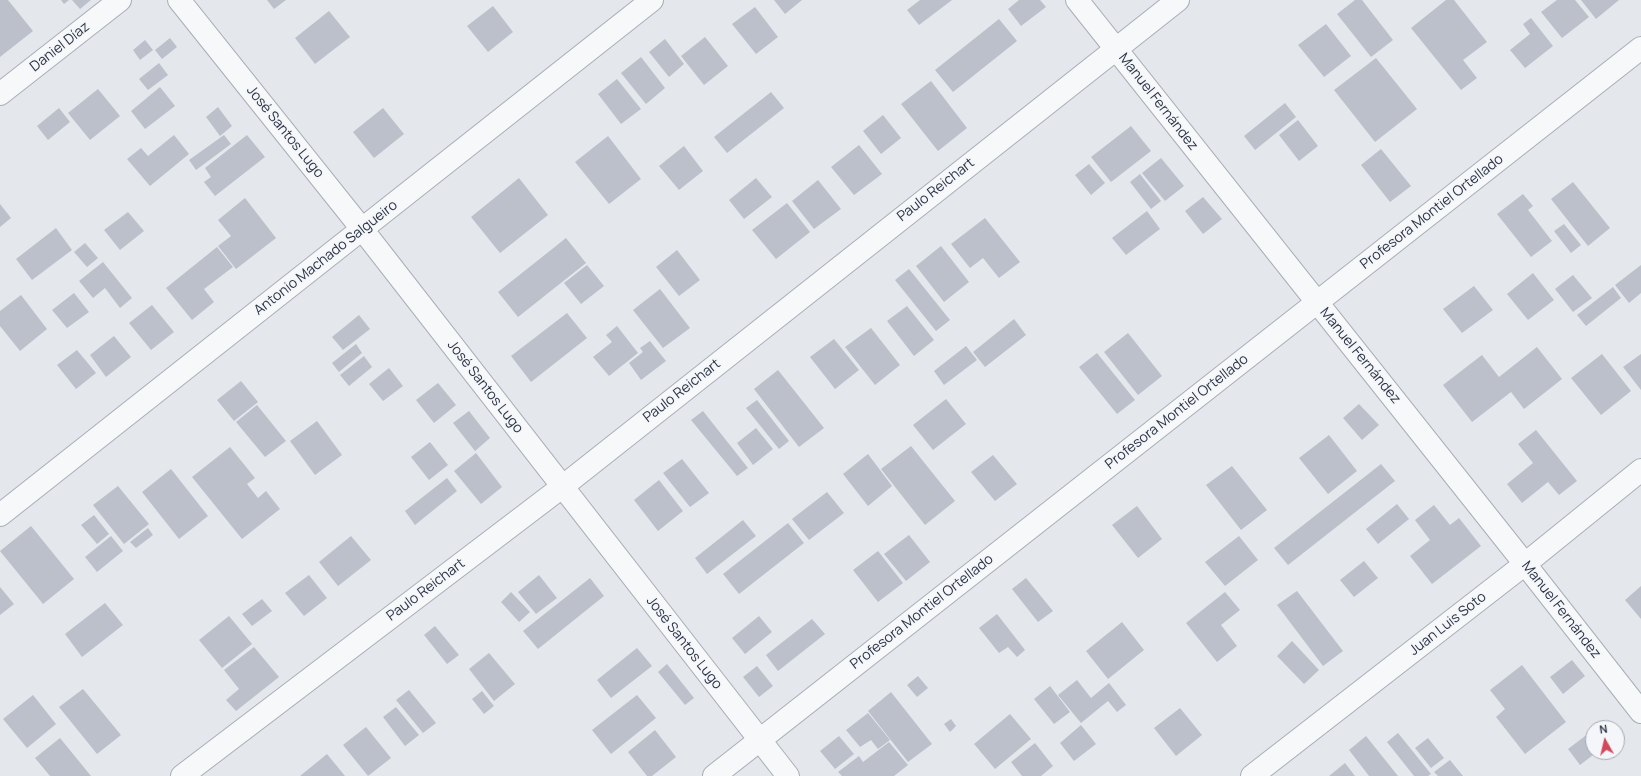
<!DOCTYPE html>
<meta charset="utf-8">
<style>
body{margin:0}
#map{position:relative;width:1641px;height:776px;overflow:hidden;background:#e4e7ec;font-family:Manrope,sans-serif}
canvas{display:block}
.north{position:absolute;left:1585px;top:720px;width:40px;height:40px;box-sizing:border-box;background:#f4f6f9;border:1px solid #a4a8b1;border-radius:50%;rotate:352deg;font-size:11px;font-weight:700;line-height:16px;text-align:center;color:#2b3445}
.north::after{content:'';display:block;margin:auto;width:14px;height:18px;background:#d1495b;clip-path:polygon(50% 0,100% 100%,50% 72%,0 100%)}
</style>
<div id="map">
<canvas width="1641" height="776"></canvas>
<div class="north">N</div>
</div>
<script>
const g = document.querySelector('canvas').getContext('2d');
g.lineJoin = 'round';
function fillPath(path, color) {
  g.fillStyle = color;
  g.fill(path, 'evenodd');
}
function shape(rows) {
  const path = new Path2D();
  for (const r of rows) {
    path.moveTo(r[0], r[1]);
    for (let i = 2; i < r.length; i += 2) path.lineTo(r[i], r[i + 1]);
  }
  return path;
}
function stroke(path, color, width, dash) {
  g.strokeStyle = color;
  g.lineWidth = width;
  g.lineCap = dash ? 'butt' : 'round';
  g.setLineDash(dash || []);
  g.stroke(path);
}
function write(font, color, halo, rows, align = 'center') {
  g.font = font + ' Manrope,sans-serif';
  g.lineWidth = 3.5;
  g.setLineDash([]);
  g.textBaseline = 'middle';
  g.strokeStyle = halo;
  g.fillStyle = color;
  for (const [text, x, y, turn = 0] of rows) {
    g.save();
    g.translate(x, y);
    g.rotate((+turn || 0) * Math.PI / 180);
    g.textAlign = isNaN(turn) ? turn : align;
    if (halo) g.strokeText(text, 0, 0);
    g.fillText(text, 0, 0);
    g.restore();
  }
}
fillPath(shape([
 [0,0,8,0,33,31,0,57],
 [61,0,69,0,64,4],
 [72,0,91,0,80,9],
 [267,0,286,0,274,9],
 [774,0,802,0,785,14],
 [920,0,952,0,919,25,907,10],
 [1019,0,1040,0,1046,7,1021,26,1008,9],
 [1355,0,1362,0,1393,40,1371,57,1337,14],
 [1446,0,1454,0,1487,42,1463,60,1477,78,1461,90,1411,28],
 [1557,0,1575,0,1589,17,1562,38,1541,12],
 [1581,0,1619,0,1596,19],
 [493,6,513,32,488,52,467,26],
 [755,7,778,37,756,54,732,24],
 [329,11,350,37,315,64,295,38],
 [1531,18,1553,46,1525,68,1510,50,1530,34,1523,24],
 [999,19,1017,41,953,92,935,70],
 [1326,24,1351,56,1324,77,1298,45],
 [705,37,728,66,704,85,681,56],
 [170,38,177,47,162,59,155,50],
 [665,39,684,64,669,77,649,52],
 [145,40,153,50,140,60,133,50],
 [641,57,665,88,646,104,621,73],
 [1376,58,1417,109,1375,142,1334,90],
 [159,63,168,75,148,90,139,79],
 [617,79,641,109,621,124,598,94],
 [931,81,967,128,938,151,901,104],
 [160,87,175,106,145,129,131,111],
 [98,89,120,116,90,140,68,113],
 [771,92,784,108,727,153,714,137],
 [1285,103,1296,117,1255,150,1244,136],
 [218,107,232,126,220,136,206,117],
 [59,108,70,122,48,140,37,126],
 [383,108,404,134,374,158,353,132],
 [883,115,901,138,881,154,863,131],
 [1298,120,1318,146,1299,161,1279,135],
 [1131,126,1151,151,1111,182,1091,157],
 [174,135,189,154,150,186,127,159,141,148,148,156],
 [224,135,231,144,196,170,189,160],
 [247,135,265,157,215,196,204,182,211,177,205,168],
 [608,136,641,179,609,204,575,162],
 [859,145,882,174,854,195,831,167],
 [684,146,703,171,679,190,659,166],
 [1381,149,1411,186,1390,202,1361,165],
 [1161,158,1184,186,1165,201,1142,173],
 [1089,164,1105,183,1091,195,1075,175],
 [1140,174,1161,201,1151,209,1130,182],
 [519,178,548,215,500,253,471,217],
 [756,178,772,197,744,219,729,200],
 [818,180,841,209,814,229,792,201],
 [1573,182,1610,228,1588,246,1551,199],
 [1523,194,1533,206,1528,210,1552,241,1531,257,1497,214],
 [1203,197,1222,219,1203,234,1185,211],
 [245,198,276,238,236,269,218,246,231,236,218,220],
 [787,203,810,232,776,259,752,230],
 [0,204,11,218,0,227],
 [1147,211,1160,229,1126,255,1112,238],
 [128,212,144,231,120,250,104,230],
 [985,218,1020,262,999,278,983,258,970,268,951,244],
 [1564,224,1581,245,1571,253,1554,231],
 [56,228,72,250,32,280,16,259],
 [566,238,586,263,518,317,498,292],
 [85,243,98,258,87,267,74,252],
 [941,246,969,282,944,302,916,266],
 [217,247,233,267,204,289,214,302,192,320,166,288],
 [677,250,700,280,679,296,656,267],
 [103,262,132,298,120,308,105,288,93,298,79,281],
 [587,265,604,286,581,304,564,283],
 [1641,265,1641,293,1629,303,1615,285],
 [909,269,950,320,936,331,895,280],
 [1533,273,1554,300,1528,320,1507,294],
 [1573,275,1592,298,1573,312,1555,289],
 [1474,286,1493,310,1462,333,1443,309],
 [1613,287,1621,298,1586,326,1577,315],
 [660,289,690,328,663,348,633,310],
 [74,293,89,312,67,328,52,310],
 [21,295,47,329,20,351,0,326,0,311],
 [152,305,174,332,151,350,129,323],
 [907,306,934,340,914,356,887,321],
 [567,313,587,338,531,382,511,356],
 [359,315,370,329,343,350,332,337],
 [1014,319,1026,335,985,367,973,352],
 [617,326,638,353,609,376,593,357,612,342,606,335],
 [871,328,900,365,875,385,845,347],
 [1128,333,1162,376,1138,395,1104,352],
 [114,336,131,357,106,377,90,355],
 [834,339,859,370,835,389,810,357],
 [650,341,666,361,641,380,629,363,643,352,640,348],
 [356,344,362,353,339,372,332,363],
 [966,346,977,360,944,385,934,371],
 [1537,347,1562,379,1524,409,1511,392,1472,422,1443,385,1482,355,1499,377],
 [77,350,96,373,76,389,57,365],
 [1097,353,1135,400,1117,414,1079,367],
 [1602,354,1631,391,1601,415,1571,378],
 [1641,354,1641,390,1623,367],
 [364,356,372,367,349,386,340,375],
 [389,368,403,386,383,401,369,384],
 [778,370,824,428,799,447,754,389],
 [241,381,258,402,234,421,217,400],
 [438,383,456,405,434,423,416,400],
 [946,399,966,424,933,450,913,425],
 [757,400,789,441,779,449,746,408],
 [1359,404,1379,425,1362,440,1343,418],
 [257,405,286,441,265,457,236,422],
 [469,411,490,438,475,451,453,423],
 [703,411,748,468,737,476,691,420],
 [317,421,342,455,315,475,290,441],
 [756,428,773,449,753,465,737,443],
 [1536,430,1577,481,1559,495,1548,482,1522,503,1507,484,1533,463,1518,444],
 [1329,435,1357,471,1328,494,1299,458],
 [430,442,448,465,429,480,411,457],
 [911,446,955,501,925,525,881,469],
 [230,447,255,478,247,484,258,498,266,491,280,509,242,539,192,477],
 [476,453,502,487,481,504,454,471],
 [868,454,892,486,868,506,843,474],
 [993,455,1017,484,995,501,971,472],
 [682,459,709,493,690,507,663,473],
 [1381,464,1395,481,1288,565,1274,548],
 [1232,466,1267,510,1241,530,1206,485],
 [171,469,208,516,179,539,142,492],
 [447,478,457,491,415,525,405,511],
 [659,480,683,511,658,531,634,500],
 [118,486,149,524,124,544,93,505],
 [827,492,844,513,809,540,792,519],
 [1397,504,1409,519,1378,544,1366,529],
 [1434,505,1450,525,1459,518,1481,546,1432,584,1410,556,1430,540,1415,520],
 [1137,506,1162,539,1138,558,1112,525],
 [94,515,109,534,97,544,81,525],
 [743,520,756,536,707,574,695,558],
 [788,523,804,543,739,594,723,574],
 [31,526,74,579,43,604,0,551],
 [148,528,153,535,136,548,130,542],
 [909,535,930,562,906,581,884,554],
 [111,536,123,551,97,572,85,557],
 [351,536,371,560,338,586,319,562],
 [1239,536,1258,560,1225,586,1205,562],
 [878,551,903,583,878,602,853,570],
 [1364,561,1378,578,1354,597,1340,580],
 [309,575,327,598,304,616,285,593],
 [539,575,557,598,536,614,518,592],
 [590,578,604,596,538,649,523,631],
 [1026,578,1053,611,1038,622,1012,589],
 [1641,586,1641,619,1625,600],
 [0,587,14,604,0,615],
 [1297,591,1343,651,1323,666,1277,605],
 [511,592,530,612,519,622,501,602],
 [1225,592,1240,610,1221,625,1237,646,1217,662,1186,623],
 [262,599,272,611,252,626,242,614],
 [105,603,123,625,82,657,65,634],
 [997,614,1025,650,1017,657,1008,647,999,653,979,628],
 [229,616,252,644,222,668,199,640],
 [759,616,772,632,745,654,732,638],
 [812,619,825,634,778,671,766,655],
 [1122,622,1144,650,1108,679,1086,651],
 [435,626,459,655,447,664,424,635],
 [1292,641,1319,670,1304,684,1277,656],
 [254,647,279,677,236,711,226,700,239,689,224,670],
 [637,648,652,666,611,698,597,680],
 [489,653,515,684,494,701,469,669],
 [1572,660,1585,676,1563,694,1550,677],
 [667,664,694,698,685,705,658,672],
 [1522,665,1566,722,1525,754,1496,717,1505,709,1490,690],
 [757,666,773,686,759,697,743,677],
 [918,676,928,688,917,697,907,685],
 [1077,680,1091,698,1109,683,1126,705,1117,712,1108,701,1081,723,1058,695],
 [1050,686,1070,712,1054,724,1034,699],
 [83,689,121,735,97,754,59,707],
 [409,690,436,723,423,733,396,700],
 [482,691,494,706,484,714,472,699],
 [891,692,932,744,908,762,868,711],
 [33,695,56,724,27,748,3,719],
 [637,695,656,718,611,754,592,730],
 [396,707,419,735,405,746,383,717],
 [1180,708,1202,735,1176,756,1154,728],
 [868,713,890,740,878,749,871,740,860,747,846,730],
 [1010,714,1031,739,995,769,974,744],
 [951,719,956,726,950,732,944,724],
 [1601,723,1605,728,1595,728],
 [1081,725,1096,744,1074,761,1060,743],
 [366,727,391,758,368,776,343,745],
 [655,730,676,757,652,776,647,776,628,752],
 [1593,730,1593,752,1597,752,1580,765,1568,749],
 [1398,733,1431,774,1428,776,1414,776,1387,742],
 [839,736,854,754,835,769,820,751],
 [1366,736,1398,776,1369,776,1349,750],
 [60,738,91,776,50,776,35,758],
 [1428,738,1444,758,1431,768,1415,748],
 [889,742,908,765,894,776,842,776,838,772,859,756,863,762],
 [1035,743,1053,766,1041,776,1022,776,1011,762],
 [327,754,345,776,300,776],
 [1450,760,1463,776,1438,776,1434,772],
 [1345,763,1355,776,1329,776]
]), '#bbc0ca');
const minor = shape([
 [179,0,362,229,788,776],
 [1077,0,1525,564,1641,712],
 [0,94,120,0],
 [0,515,652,0],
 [182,776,562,487,1178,0],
 [714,776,1641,48],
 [1252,776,1525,564,1641,470]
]);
stroke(minor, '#a9aeb7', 24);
stroke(minor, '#f7f8fa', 22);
write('14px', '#2b3445', '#f4f6f9', [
 ["Daniel Díaz",60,47,-38],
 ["Manuel Fernández",1158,102,52],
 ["José Santos Lugo",285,132,51],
 ["Paulo Reichart",936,190,-38],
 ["Profesora Montiel Ortellado",1432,212,-38],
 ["Antonio Machado Salgueiro",326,258,-38],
 ["Manuel Fernández",1360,356,51],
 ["José Santos Lugo",485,387,52],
 ["Paulo Reichart",682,391,-38],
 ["Profesora Montiel Ortellado",1177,412,-38],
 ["Paulo Reichart",426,590,-37],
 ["Manuel Fernández",1561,610,52],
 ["Profesora Montiel Ortellado",922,612,-38],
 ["Juan Luis Soto",1448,624,-38],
 ["José Santos Lugo",684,643,52]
]);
</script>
